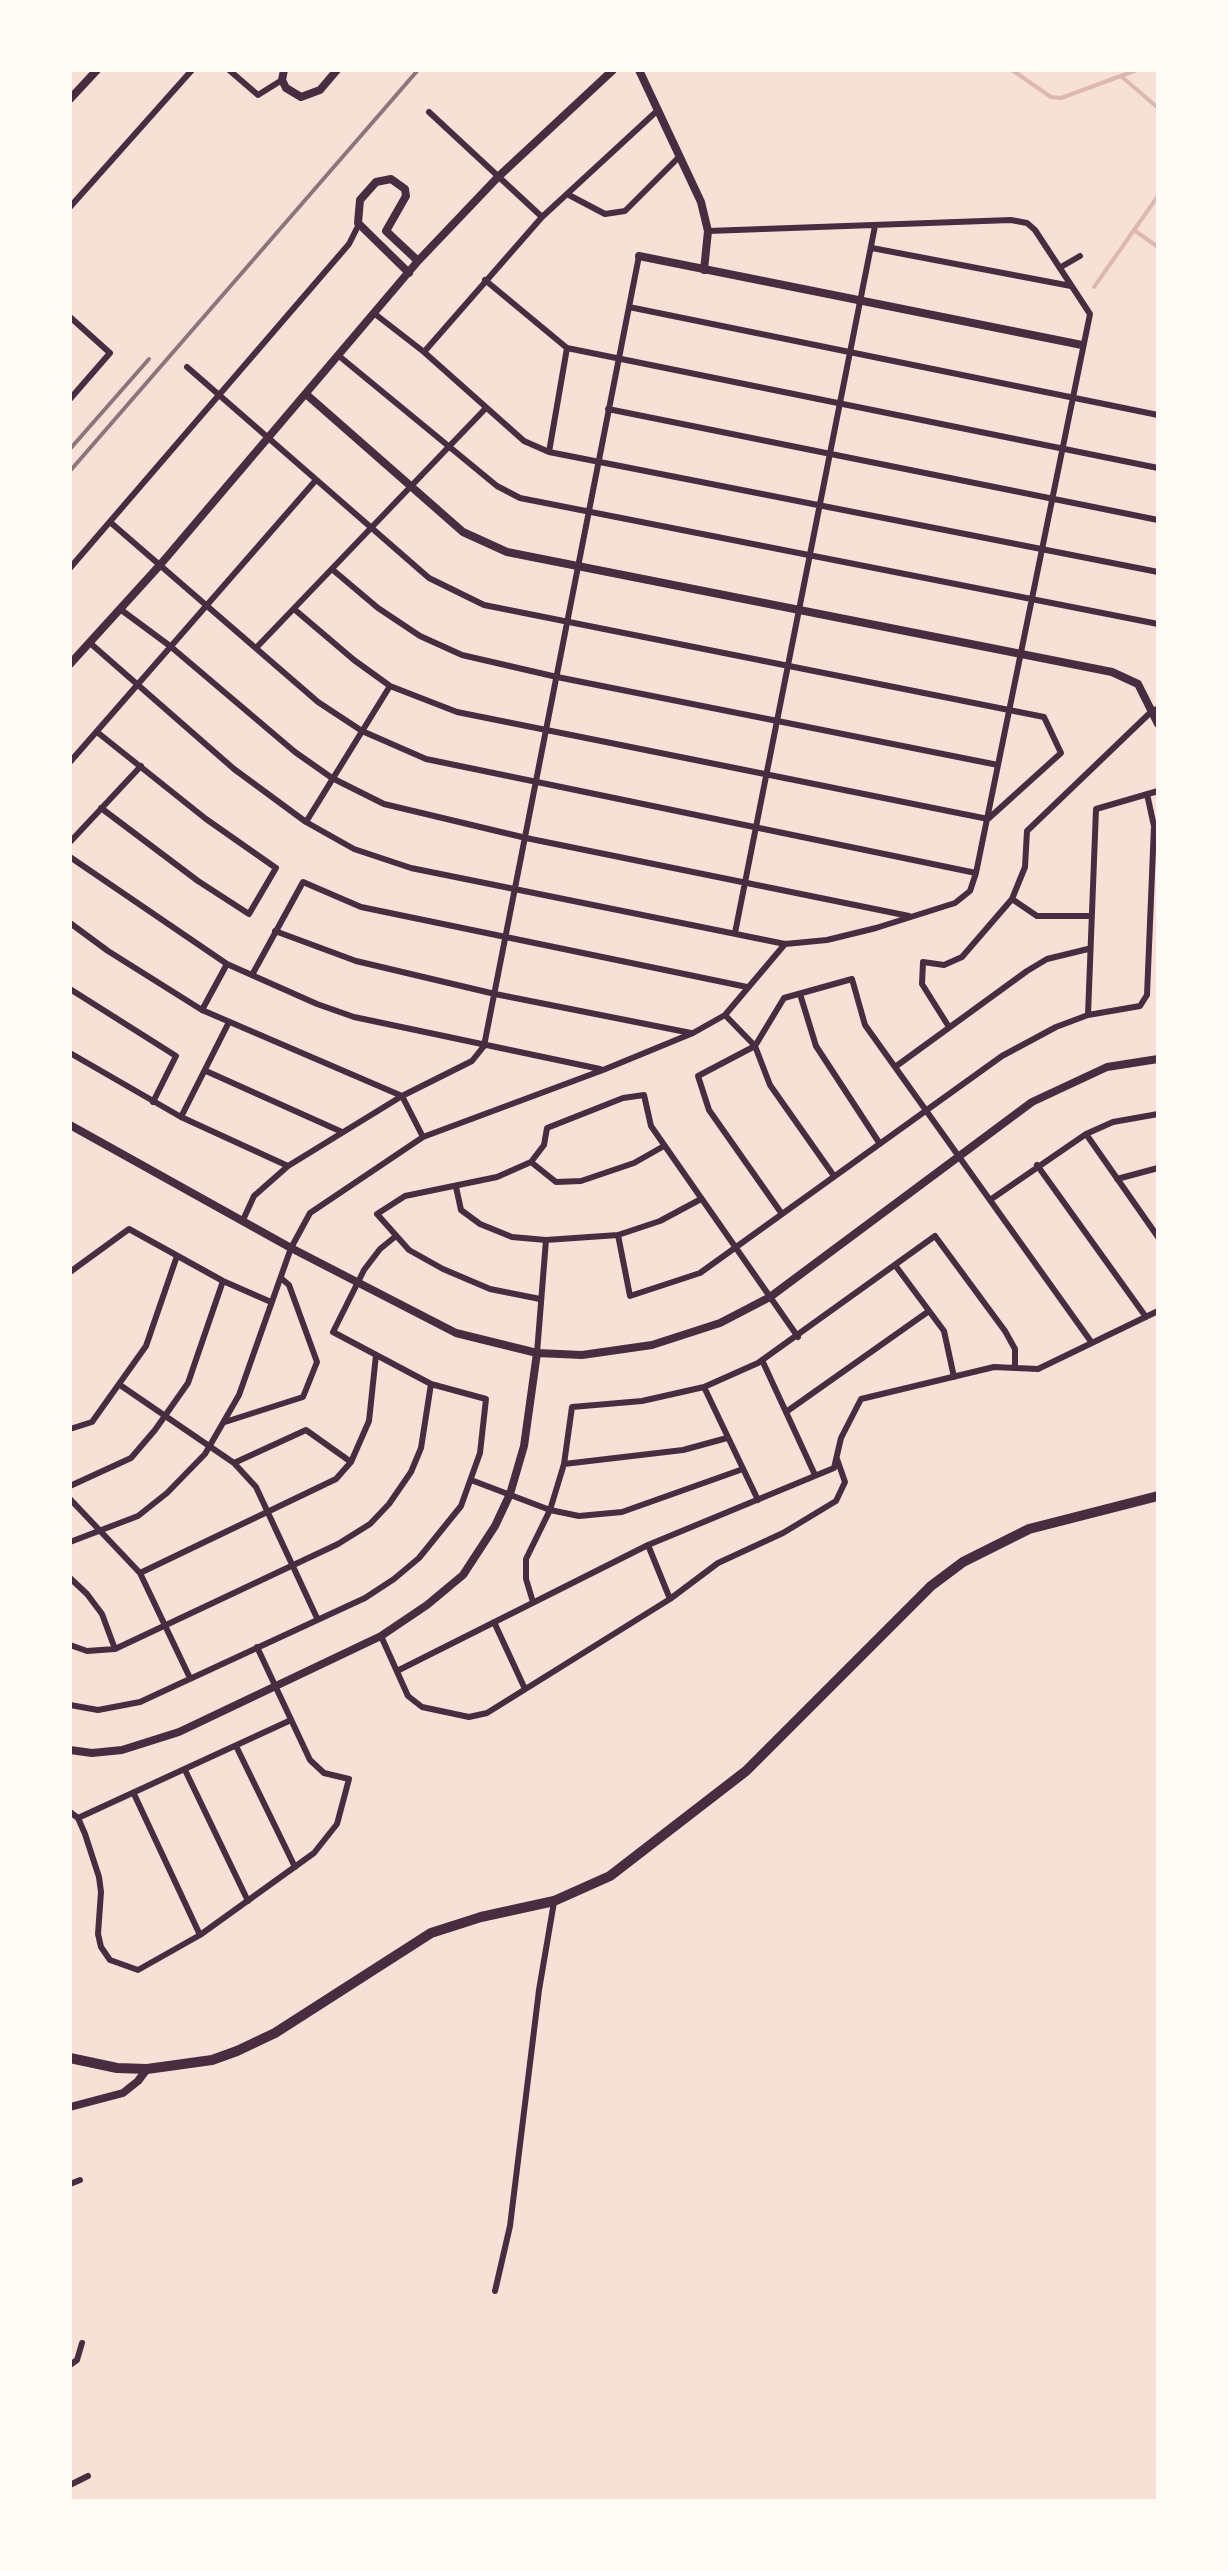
<!DOCTYPE html>
<style>
body{margin:0}
#map{position:relative;width:1228px;height:2571px;overflow:hidden;background:#f7e1d7;font-family:Lora,serif}
canvas{display:block}
.frame{position:absolute;inset:0;border:72px solid #fffaf5;pointer-events:none}
</style>
<div id="map">
<canvas width="1228" height="2571"></canvas>
<div class="frame"></div>
</div>
<script>
const g = document.querySelector('canvas').getContext('2d');
g.lineJoin = 'round';
function shape(rows) {
  const path = new Path2D();
  for (const r of rows) {
    path.moveTo(r[0], r[1]);
    for (let i = 2; i < r.length; i += 2) path.lineTo(r[i], r[i + 1]);
  }
  return path;
}
function stroke(path, color, width, dash) {
  g.strokeStyle = color;
  g.lineWidth = width;
  g.lineCap = dash ? 'butt' : 'round';
  g.setLineDash(dash || []);
  g.stroke(path);
}
stroke(shape([
 [1012,70,1051,97,1061,98,1137,70],
 [1121,76,1158,108],
 [1134,230,1158,247],
 [1094,287,1158,196]
]), '#dcb8b0', 4);
stroke(shape([
 [229,70,258,95,282,80],
 [429,112,542,217],
 [567,194,605,214,625,211,680,156],
 [70,207,192,70],
 [872,248,1071,286],
 [1061,267,1080,256],
 [485,280,567,348,1158,468],
 [629,307,1158,415],
 [375,314,424,352,524,441,549,452,1158,572],
 [70,317,110,353,70,399],
 [424,352,542,217,658,110],
 [339,356,497,486,520,498,1158,624],
 [187,367,429,578,484,605,1044,717,1061,753,988,819,457,712,390,686,354,660,294,609],
 [608,409,1158,520],
 [549,452,567,348],
 [110,522,318,702,362,731,426,759,976,873],
 [70,568,349,244,359,224],
 [333,570,378,608,420,636,462,655,557,677,998,765],
 [120,609,170,646,295,752,332,778,384,804,526,838,909,916],
 [90,643,234,769,306,822,354,849,411,868,785,944,827,940,876,928,955,903,970,891,976,873,1090,314,1035,230,1027,223,1011,220,708,231],
 [256,648,485,409],
 [97,732,206,819,276,868,249,914,198,881,101,808],
 [70,762,316,480],
 [306,822,390,686],
 [70,842,141,766],
 [70,857,227,964,317,1004,354,1017,600,1069],
 [1012,899,1037,916,1090,916],
 [70,923,108,951,202,1010,402,1096,423,1137],
 [275,931,356,961,495,994,691,1033],
 [735,933,875,226],
 [252,975,303,882,361,907,747,987],
 [70,989,176,1056,153,1102],
 [800,994,816,1046,880,1144],
 [202,1010,227,964],
 [725,1015,755,1046,770,1085,834,1176],
 [1088,1015,1096,809,1158,791],
 [949,1027,922,984,923,962,944,965,962,957,1012,899,1025,867,1027,831,1153,710,1158,709],
 [70,1053,181,1117,288,1166],
 [895,1067,1027,971,1047,959,1088,949],
 [206,1071,342,1132],
 [181,1117,229,1022],
 [1086,1134,1158,1237],
 [531,1162,556,1182,581,1181,634,1163,664,1146],
 [1037,1165,1146,1317],
 [1117,1179,1158,1168],
 [456,1187,461,1210,480,1224,512,1237,546,1240,618,1235,660,1221,701,1199],
 [990,1200,1086,1134,1113,1122,1158,1114],
 [782,1214,709,1110,698,1076,755,1046,784,998,852,979,865,1025,1092,1343],
 [243,1220,254,1196,288,1166,402,1096,472,1061,484,1046,639,256],
 [618,1235,630,1296,700,1273,1002,1056,1056,1027,1088,1015,1140,1006,1147,995,1154,826,1147,794],
 [895,1265,944,1331,954,1377],
 [70,1272,129,1229,223,1281,271,1302],
 [540,1299,490,1289,443,1269,409,1250,377,1214,405,1196,497,1177,531,1162,544,1145,547,1128,623,1098,644,1095,651,1126,798,1337],
 [537,1353,546,1240],
 [762,1360,815,1475],
 [120,1385,234,1463,256,1487,317,1618],
 [704,1387,758,1500],
 [786,1412,929,1311],
 [225,1422,303,1397,317,1362,289,1285,282,1279],
 [70,1429,92,1422,146,1346,177,1256],
 [234,1463,306,1430,351,1462],
 [564,1464,683,1450,727,1438],
 [471,1480,550,1510,579,1516,622,1512,743,1469],
 [70,1486,131,1458,155,1430,188,1383,223,1281],
 [70,1499,140,1573,190,1678],
 [70,1542,138,1516,167,1493,205,1454,239,1395,291,1248,310,1213,423,1137,603,1070,693,1033,725,1015,785,944],
 [140,1573,336,1479,351,1462,369,1421,376,1355],
 [70,1578,87,1594,102,1614,115,1649],
 [670,1599,718,1563,783,1533,836,1501,845,1482,837,1459],
 [533,1602,526,1579,526,1559,550,1510,564,1464,572,1407,642,1401,704,1387,758,1363,935,1236,1005,1331,1015,1349,1015,1368],
 [494,1622,525,1689],
 [381,1636,408,1696,422,1707,469,1717,487,1713,670,1599,648,1545],
 [70,1645,87,1651,115,1649,338,1544,370,1524,389,1504,411,1472,421,1448,431,1384],
 [397,1671,648,1545,834,1468,841,1438,861,1399,994,1367,1038,1369,1158,1311],
 [70,1705,98,1710,140,1702,365,1598,394,1579,419,1558,461,1506,480,1453,486,1399,431,1384,333,1332,364,1270,380,1249,396,1236],
 [236,1746,295,1867],
 [185,1770,248,1901],
 [134,1794,200,1935],
 [70,1812,78,1818,85,1834,99,1877,101,1892,98,1934,101,1947,110,1960,138,1970,200,1935,314,1853,337,1824,349,1779,324,1773,310,1760,257,1647],
 [78,1818,291,1720],
 [70,2184,80,2180],
 [495,2291,510,2226,539,1990,554,1902],
 [70,2365,77,2360,82,2343],
 [70,2485,88,2476]
]), '#4a2c40', 6);
stroke(shape([
 [284,70,282,80,286,88,301,97,320,90,337,70],
 [639,70,701,202,708,231,704,270],
 [70,99,97,70],
 [639,256,1082,345],
 [409,273,358,223,360,200,376,182,391,179,405,189,406,196,386,231,418,261],
 [307,395,463,532,507,552,1112,672,1138,684,1158,724],
 [70,664,160,565,418,261,498,177,613,70],
 [70,1125,291,1248,456,1333,537,1353,582,1355,652,1345,720,1323,770,1297,1032,1102,1107,1067,1158,1059],
 [70,1750,92,1753,122,1750,179,1732,381,1636,427,1605,463,1575,495,1526,510,1494,524,1446,537,1353],
 [70,2107,123,2093,138,2081,147,2069]
]), '#4a2c40', 8);
stroke(shape([
 [70,2058,117,2068,147,2069,212,2060,237,2051,275,2033,431,1933,481,1917,554,1901,610,1876,746,1771,931,1586,963,1562,1029,1529,1158,1496]
]), '#4a2c40', 10);
stroke(shape([
 [70,449,149,359],
 [70,471,418,70]
]), '#8f747c', 4);
</script>
